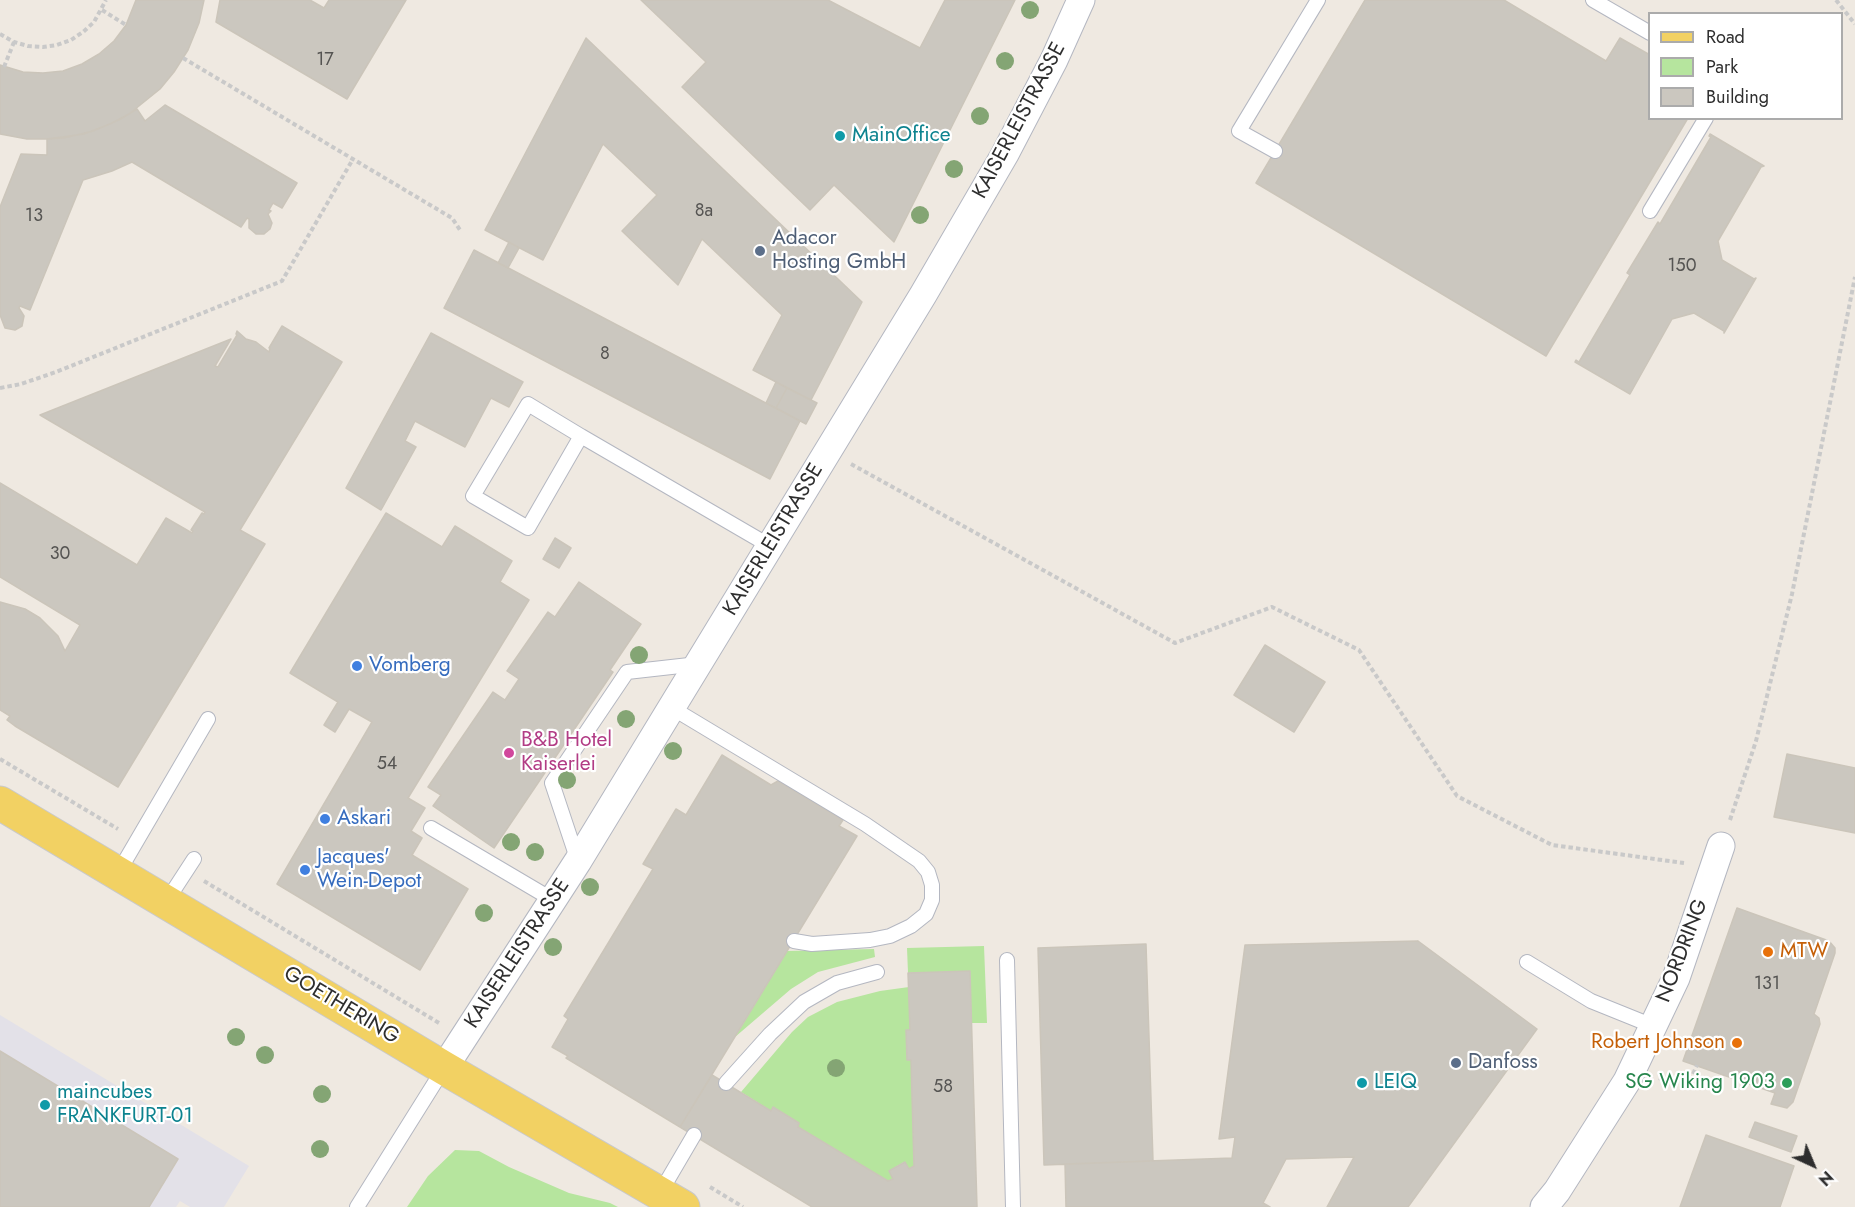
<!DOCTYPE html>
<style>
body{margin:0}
#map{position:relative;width:1855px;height:1207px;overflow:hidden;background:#efe9e1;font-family:Jost,sans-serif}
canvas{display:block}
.legend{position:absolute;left:1648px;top:12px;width:195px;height:108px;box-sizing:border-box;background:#fff;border:2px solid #ababab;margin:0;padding:8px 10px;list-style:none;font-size:18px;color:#2e2e2e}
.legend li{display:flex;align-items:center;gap:12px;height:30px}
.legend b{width:30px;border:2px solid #ababab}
.north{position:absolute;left:1783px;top:1135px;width:60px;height:60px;-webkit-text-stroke:4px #fff;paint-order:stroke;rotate:136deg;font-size:16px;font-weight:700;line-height:24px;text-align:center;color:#2e2e2e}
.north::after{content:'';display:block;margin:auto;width:21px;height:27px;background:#2e2e2e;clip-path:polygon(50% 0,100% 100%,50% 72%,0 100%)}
</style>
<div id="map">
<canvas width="1855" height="1207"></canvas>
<ul class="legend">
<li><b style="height:8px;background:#f2d163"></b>Road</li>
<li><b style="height:16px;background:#b6e59e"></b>Park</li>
<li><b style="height:16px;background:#cbc7bf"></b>Building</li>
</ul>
<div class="north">N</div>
</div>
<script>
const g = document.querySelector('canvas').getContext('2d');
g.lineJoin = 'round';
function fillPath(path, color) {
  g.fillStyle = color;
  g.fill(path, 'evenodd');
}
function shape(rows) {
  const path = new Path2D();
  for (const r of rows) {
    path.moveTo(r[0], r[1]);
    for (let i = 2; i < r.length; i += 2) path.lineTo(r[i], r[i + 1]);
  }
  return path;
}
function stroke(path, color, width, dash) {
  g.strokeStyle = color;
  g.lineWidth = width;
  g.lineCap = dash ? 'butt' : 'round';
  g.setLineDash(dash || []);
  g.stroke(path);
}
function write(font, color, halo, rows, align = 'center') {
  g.font = font + ' Jost,sans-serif';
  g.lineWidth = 4.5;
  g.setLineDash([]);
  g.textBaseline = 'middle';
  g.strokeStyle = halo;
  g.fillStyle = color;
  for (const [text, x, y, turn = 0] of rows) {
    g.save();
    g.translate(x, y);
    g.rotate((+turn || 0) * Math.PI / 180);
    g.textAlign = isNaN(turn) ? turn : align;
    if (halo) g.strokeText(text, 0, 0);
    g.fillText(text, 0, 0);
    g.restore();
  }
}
fillPath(shape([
 [0,1015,249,1166,224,1207,190,1207,180,1201,176,1207,0,1207]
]), '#e3e1e8');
fillPath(shape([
 [984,946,987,1023,971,1023,970,971,908,973,907,948],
 [874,949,875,957,818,972,791,989,735,1037,787,951],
 [909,987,910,1030,907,1030,907,1060,911,1060,914,1166,909,1169,904,1162,889,1171,893,1179,888,1181,798,1127,799,1123,774,1108,771,1111,741,1092,792,1032,808,1017,837,1002,880,991],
 [455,1150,479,1151,509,1167,569,1193,610,1203,618,1207,407,1207,428,1176]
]), '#b6e59e');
const building = shape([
 [136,0,204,0,199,23,188,50,174,72,160,89,129,114,110,124,84,134,47,139,27,139,0,134,0,65,23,72,43,73,63,71,82,64,99,54,114,41,126,25,136,0],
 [220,0,310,0,324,8,329,0,406,0,347,99,216,22,220,0],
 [641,0,828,0,920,48,945,0,1015,0,894,242,834,185,810,210,682,87,706,62,641,0],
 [1365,0,1504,0,1606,61,1620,38,1650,55,1650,118,1688,118,1546,356,1256,183,1365,0],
 [586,38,862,302,811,400,753,370,782,315,702,239,678,285,622,231,657,195,603,144,543,260,485,230,586,38],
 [165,105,297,183,282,208,273,203,269,210,271,211,268,214,272,223,270,229,264,234,256,234,249,228,249,219,247,218,241,227,132,162,112,171,83,180,30,310,20,306,19,308,24,316,22,326,15,330,5,328,0,315,0,207,21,154,47,155,47,139,64,138,93,131,119,120,137,109,145,121,165,105],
 [1710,134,1764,166,1761,167,1718,241,1722,260,1754,279,1756,278,1724,333,1724,331,1694,313,1672,319,1630,394,1575,362,1576,360,1579,362,1630,275,1627,273,1658,222,1660,224,1711,137,1709,136,1710,134],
 [509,242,519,248,508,268,498,263,509,242],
 [474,250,800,421,770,479,444,308,474,250],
 [282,326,342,362,240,530,265,544,118,787,15,726,7,720,10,716,0,710,0,602,25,609,40,618,58,636,65,651,80,625,0,577,0,483,137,565,166,518,192,533,193,531,191,530,202,513,204,514,205,512,40,415,231,339,215,366,218,367,237,335,236,334,237,331,246,339,256,342,269,352,270,348,269,348,282,326],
 [431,333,523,382,509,407,491,398,465,447,415,421,405,441,416,447,381,510,346,488,431,333],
 [776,382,787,388,776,408,766,403,776,382],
 [787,388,817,403,806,424,776,408,787,388],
 [386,513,442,547,455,526,512,561,500,582,529,600,408,798,425,808,411,831,422,838,412,855,468,889,420,970,277,884,372,722,349,709,335,732,324,725,338,702,290,673,386,513],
 [555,538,571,548,559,568,543,559,555,538],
 [579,582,641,624,610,670,613,672,494,848,433,806,441,795,428,787,493,692,505,700,519,679,507,671,548,612,555,617,579,582],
 [1265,645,1325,682,1294,732,1234,695,1265,645],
 [1787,754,1855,768,1855,833,1774,817,1787,754],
 [722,755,771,785,778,781,843,820,839,826,857,836,680,1127,566,1058,568,1056,552,1047,568,1019,564,1016,653,869,643,864,676,809,686,815,722,755],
 [1737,908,1829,941,1835,948,1835,953,1814,1014,1819,1018,1820,1024,1793,1102,1787,1108,1771,1104,1775,1093,1683,1061,1737,908],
 [1418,941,1537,1029,1408,1207,1327,1207,1354,1157,1286,1159,1263,1203,1270,1207,1066,1207,1065,1164,1232,1158,1235,1137,1219,1139,1245,945,1418,941],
 [1146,944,1153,1161,1044,1165,1038,948,1146,944],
 [970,971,977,1207,812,1207,680,1127,712,1075,771,1111,773,1107,799,1123,798,1127,888,1181,893,1179,889,1171,905,1162,909,1169,914,1166,911,1060,907,1060,906,1030,910,1030,908,973,970,971],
 [0,1051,178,1159,149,1207,0,1207,0,1051],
 [1755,1122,1797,1136,1791,1152,1749,1137,1755,1122],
 [1706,1135,1794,1166,1780,1207,1680,1207,1706,1135]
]);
fillPath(building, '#cbc7bf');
stroke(building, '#cbc5ba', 1.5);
const service = shape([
 [1593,0,1650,33],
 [1275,151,1239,131,1318,0],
 [1650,211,1706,118],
 [581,436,528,404,473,496,528,528,581,436,770,546],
 [672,708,865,824,919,861,928,872,932,885,932,900,926,914,911,926,890,936,870,940,812,944,794,941],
 [431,828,553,900],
 [578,861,552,783,627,672,698,664],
 [118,873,208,719],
 [166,902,194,859],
 [1007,960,1013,1207],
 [1527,962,1591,1001,1653,1026],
 [726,1083,770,1034,804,1002,837,983,877,972],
 [660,1193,694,1135],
 [357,1207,444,1068]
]);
const minor = shape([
 [444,1068,578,861,923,295,1005,154,1054,60,1081,0],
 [1544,1207,1557,1191,1627,1081,1676,978,1721,846]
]);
const primary = shape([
 [0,803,444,1068,683,1207]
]);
stroke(service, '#b4b7c1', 16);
stroke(minor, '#b4b7c1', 29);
stroke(primary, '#c9c9c9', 35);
stroke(shape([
 [1836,0,1855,24],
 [102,10,126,25],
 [0,34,14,42,28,46,43,47,57,45,71,40,83,32,94,22,106,0],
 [183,58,452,218,460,230],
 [4,67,14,42],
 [0,388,21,384,56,372,282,281,353,159],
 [851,464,1175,643,1272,607,1359,650,1457,796,1552,845,1684,863],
 [0,759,118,829],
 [1730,820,1756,741,1792,594,1855,277],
 [204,881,439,1023],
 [1659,1078,1687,1088,1697,1065],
 [710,1187,743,1207]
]), '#c9c9c9', 4, [4.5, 3]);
stroke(service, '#fff', 14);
stroke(minor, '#fff', 27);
stroke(primary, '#f2d163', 33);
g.fillStyle = '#84a574';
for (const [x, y] of [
 [1030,10],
 [1005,61],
 [980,116],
 [954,169],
 [920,215],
 [639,655],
 [626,719],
 [673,751],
 [567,780],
 [511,842],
 [535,852],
 [590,887],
 [484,913],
 [553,947],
 [236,1037],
 [265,1055],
 [836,1068],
 [322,1094],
 [320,1149]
]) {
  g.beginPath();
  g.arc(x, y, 9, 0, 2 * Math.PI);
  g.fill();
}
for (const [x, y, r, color] of [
 [840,136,6,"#0f9aa8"],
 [760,251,6,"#5c6f8a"],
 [357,666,6,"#3f7fe0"],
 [509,753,6,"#d1479c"],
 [325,819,6,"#3f7fe0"],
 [305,870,6,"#3f7fe0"],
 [1768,952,6,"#e8710a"],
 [1737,1043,6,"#e8710a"],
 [1456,1063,6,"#5c6f8a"],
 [1362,1083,6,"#0f9aa8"],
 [1787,1083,6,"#2e9e5b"],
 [45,1105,6,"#0f9aa8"]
]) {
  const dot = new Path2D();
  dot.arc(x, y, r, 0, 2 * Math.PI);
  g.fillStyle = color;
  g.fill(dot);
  stroke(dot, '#fff', 2);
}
write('18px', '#555452', null, [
 ["17",325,61],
 ["8a",704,212],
 ["13",34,217],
 ["150",1682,267],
 ["8",605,355],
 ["30",60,555],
 ["54",387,765],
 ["131",1767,985],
 ["58",943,1088]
]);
write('21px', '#2e2e2e', '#fff', [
 ["KAISERLEISTRASSE",1020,121,-62],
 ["KAISERLEISTRASSE",774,540,-59],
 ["NORDRING",1683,951,-69],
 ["KAISERLEISTRASSE",518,954,-57],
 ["GOETHERING",341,1006,31]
]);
write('21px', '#0d838f', '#fff', [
 ["MainOffice",852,136],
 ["LEIQ",1374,1083],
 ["maincubes",57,1093],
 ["FRANKFURT-01",57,1117]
], 'left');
write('21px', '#4e5e75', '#fff', [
 ["Adacor",772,239],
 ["Hosting GmbH",772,263],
 ["Danfoss",1468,1063]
], 'left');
write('21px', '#366cbe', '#fff', [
 ["Vomberg",369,666],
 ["Askari",337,819],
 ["Jacques'",317,858],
 ["Wein-Depot",317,882]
], 'left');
write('21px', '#b23c85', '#fff', [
 ["B&B Hotel",521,741],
 ["Kaiserlei",521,765]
], 'left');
write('21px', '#c56008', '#fff', [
 ["MTW",1780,952],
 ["Robert Johnson",1725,1043,"right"]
], 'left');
write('21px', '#27864d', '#fff', [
 ["SG Wiking 1903",1775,1083]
], 'right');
</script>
